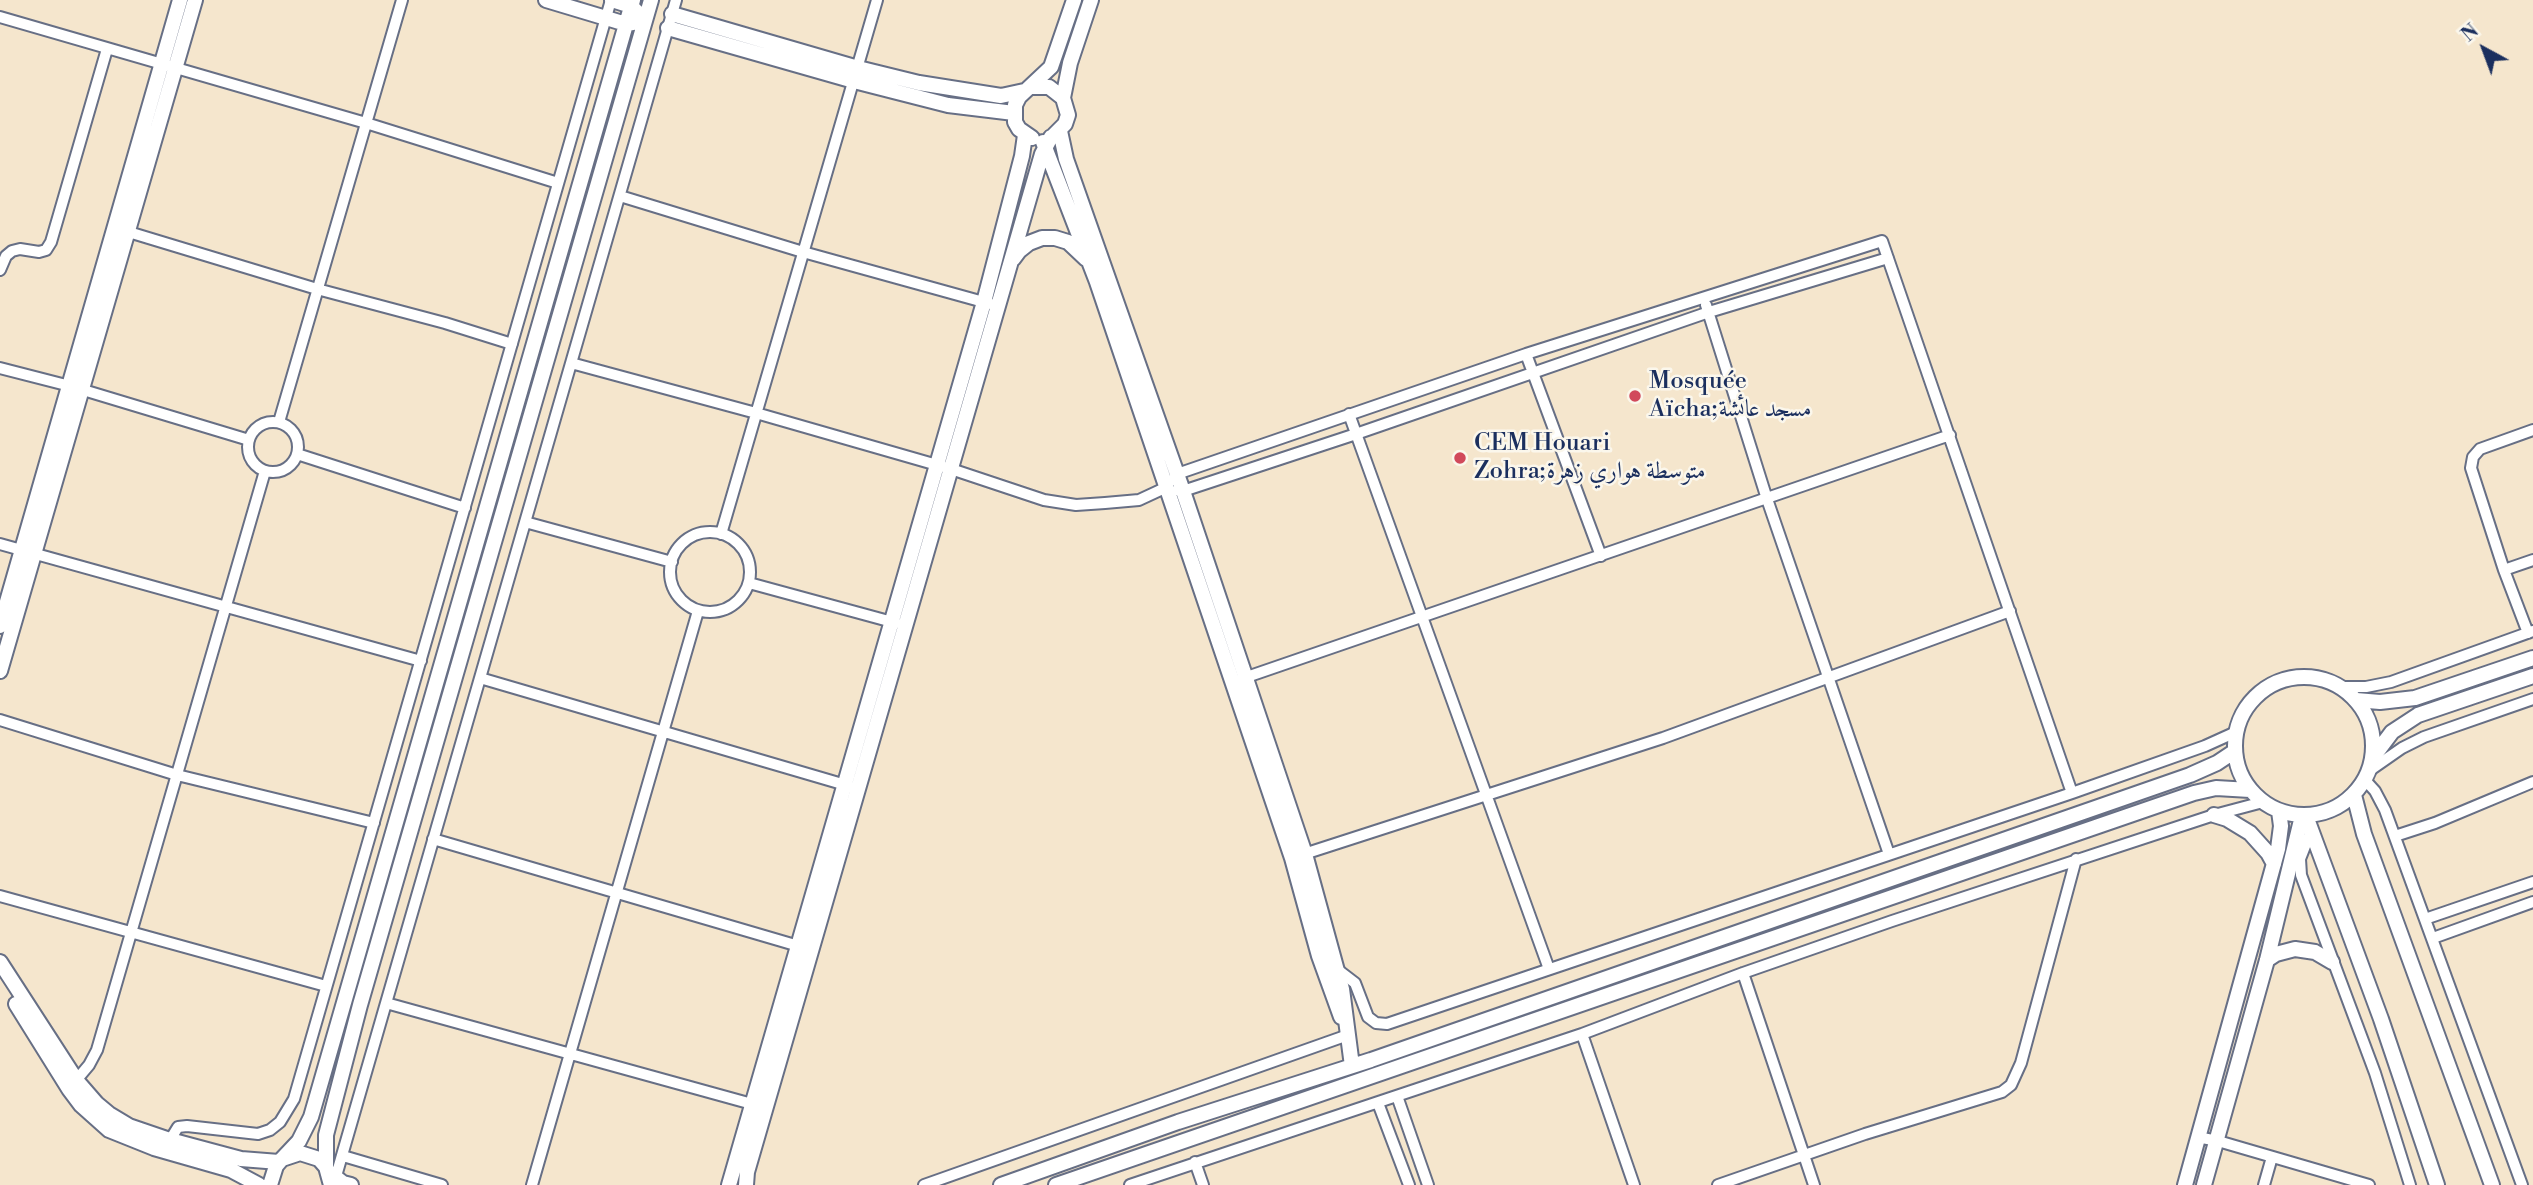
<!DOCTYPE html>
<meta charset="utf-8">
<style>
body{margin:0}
#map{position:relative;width:2533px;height:1185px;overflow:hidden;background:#f5e6cd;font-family:"Libre Bodoni",serif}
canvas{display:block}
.north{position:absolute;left:2449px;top:14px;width:70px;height:70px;-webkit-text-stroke:5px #fbf7ec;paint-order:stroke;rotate:319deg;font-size:19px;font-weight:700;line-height:28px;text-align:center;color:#1b2f5e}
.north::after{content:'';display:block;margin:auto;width:24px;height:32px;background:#1b2f5e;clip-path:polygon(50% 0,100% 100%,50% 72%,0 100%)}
</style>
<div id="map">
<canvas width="2533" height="1185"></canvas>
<div class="north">N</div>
</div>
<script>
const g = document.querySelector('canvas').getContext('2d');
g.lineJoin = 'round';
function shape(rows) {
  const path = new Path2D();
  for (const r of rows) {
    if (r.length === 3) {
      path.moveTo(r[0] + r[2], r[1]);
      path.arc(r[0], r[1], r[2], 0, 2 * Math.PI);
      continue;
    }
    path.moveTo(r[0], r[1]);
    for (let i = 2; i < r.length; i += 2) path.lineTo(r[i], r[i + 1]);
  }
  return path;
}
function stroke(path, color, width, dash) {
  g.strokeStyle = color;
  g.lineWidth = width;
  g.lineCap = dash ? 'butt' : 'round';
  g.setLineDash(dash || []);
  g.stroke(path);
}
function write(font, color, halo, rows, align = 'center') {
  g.font = font + ' "Libre Bodoni",Amiri,serif';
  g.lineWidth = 5;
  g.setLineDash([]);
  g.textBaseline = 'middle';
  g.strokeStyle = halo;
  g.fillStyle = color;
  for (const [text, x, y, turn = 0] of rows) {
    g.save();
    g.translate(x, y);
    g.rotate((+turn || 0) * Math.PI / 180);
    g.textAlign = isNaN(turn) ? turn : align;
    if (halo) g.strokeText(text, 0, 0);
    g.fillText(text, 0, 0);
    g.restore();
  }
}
const minor = shape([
 [0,17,366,123,558,183],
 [620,196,803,252,998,306],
 [122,230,317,289,445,323,512,344],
 [0,270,6,256,12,251,20,249,39,252,46,250,51,242,107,49],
 [1706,305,1767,499,1889,854],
 [1526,354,1601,556],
 [571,363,756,413,951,469,1044,500,1076,505,1105,503,1139,500,1167,487],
 [0,368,70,386,249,440],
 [1349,414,1549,969],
 [279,422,402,0],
 [273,447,25],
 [297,454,465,508],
 [1173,480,1177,474,1526,354,1882,241,2072,793],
 [1177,490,1183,491,1356,434,1709,312,1888,258],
 [525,522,672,562],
 [710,572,40],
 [721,534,877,0],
 [0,544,421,661],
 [2504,570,2533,560],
 [749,583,896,623],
 [2528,633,2504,570,2471,468,2473,457,2480,449,2533,430],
 [480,678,849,786],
 [1241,679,1950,435],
 [2341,687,2366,687,2391,682,2533,631],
 [0,720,177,775,374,823],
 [2369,771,2402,748,2424,737,2533,699],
 [2365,780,2375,791,2385,810,2522,1185],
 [2311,831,2300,859,2301,875,2375,1073,2410,1185],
 [2395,836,2435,823,2533,782],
 [433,839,802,947],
 [1301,855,1663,738,2010,611],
 [0,896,326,986],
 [2425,919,2533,882],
 [2433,938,2533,902],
 [1338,970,1355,983,1368,1017,1376,1023,1387,1024,2072,793,2205,746,2236,732],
 [1743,973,1814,1185],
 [386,1003,752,1104],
 [1582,1034,1634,1185],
 [73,1084,89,1065,97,1050,265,471],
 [1397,1096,1428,1185],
 [1378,1103,1409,1185],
 [2197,1137,2218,1141,2369,1185],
 [170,1140,178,1127,187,1126,258,1134,270,1130,280,1122,294,1099,611,0],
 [343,1156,442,1185],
 [1195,1162,1203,1185],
 [334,1183,676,0],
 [532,1185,698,611],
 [924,1185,1348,1035],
 [1130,1185,1582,1034,1743,973,1892,921,2214,815,2263,802],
 [1718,1185,1865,1134,2002,1092,2011,1085,2021,1063,2076,859],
 [2264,1185,2272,1157]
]);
const tertiary = shape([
 [546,0,626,24,633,23],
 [612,0,631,6,637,12],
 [672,14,858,68,919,83,1001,96,1024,91],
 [668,28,854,81,948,105,1014,113],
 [1032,87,1049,87,1063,98,1068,115,1065,124,1054,135],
 [1063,98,1070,63,1091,0],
 [1060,131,1066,159,1183,491,1305,854,1342,989,1352,1066],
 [1032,138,1019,129,1015,122,1015,105,1019,97,1051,67,1074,0],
 [1043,142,1097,282,1292,858,1319,956,1341,1017],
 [1013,259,1019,251,1029,243,1042,238,1055,238,1068,242,1086,259],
 [0,626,180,0],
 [0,671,195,0],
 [2304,746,69],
 [2356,700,2380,702,2415,698,2533,658],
 [2374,756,2392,732,2418,715,2533,676],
 [2354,795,2364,834,2492,1185],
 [2214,815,2227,819,2250,833,2268,853,2274,864],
 [2306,816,2381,1019,2437,1185],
 [2267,960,2276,954,2295,949,2315,952,2332,962],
 [0,962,77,1081,97,1104,109,1114,129,1126,170,1140,241,1159,279,1162],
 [16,1004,69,1089,81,1105,109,1130,154,1148,231,1170,259,1185],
 [282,1159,299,1141,311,1117,633,0],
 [326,1167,326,1135,360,1005,651,0],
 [329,1172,343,1183,351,1185],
 [270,1185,276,1166,282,1159,300,1153,319,1159,326,1167,331,1185],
 [729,1185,984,302,1022,156,1025,135],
 [746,1185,747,1172,1042,154,1051,137],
 [1001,1185,1178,1122,1371,1060,2190,775,2217,763,2235,751],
 [1056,1185,2194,793,2216,788,2250,790],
 [2185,1185,2278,849,2281,826,2279,811],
 [2204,1185,2267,960,2302,816]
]);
stroke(minor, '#676f85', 14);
stroke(tertiary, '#676f85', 18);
stroke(minor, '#fff', 10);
stroke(tertiary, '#fff', 14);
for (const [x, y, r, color] of [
 [1635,396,7,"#d1495b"],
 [1460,458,7,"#d1495b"]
]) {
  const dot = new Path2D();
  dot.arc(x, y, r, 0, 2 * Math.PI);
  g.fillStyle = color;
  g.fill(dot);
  stroke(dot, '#fbf7ec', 2.5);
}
write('24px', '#1b2f5e', '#fbf7ec', [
 ["Mosquée",1649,382],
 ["Aïcha;مسجد عائشة",1649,410],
 ["CEM Houari",1474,444],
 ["Zohra;متوسطة هواري زهرة",1474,472]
], 'left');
</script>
